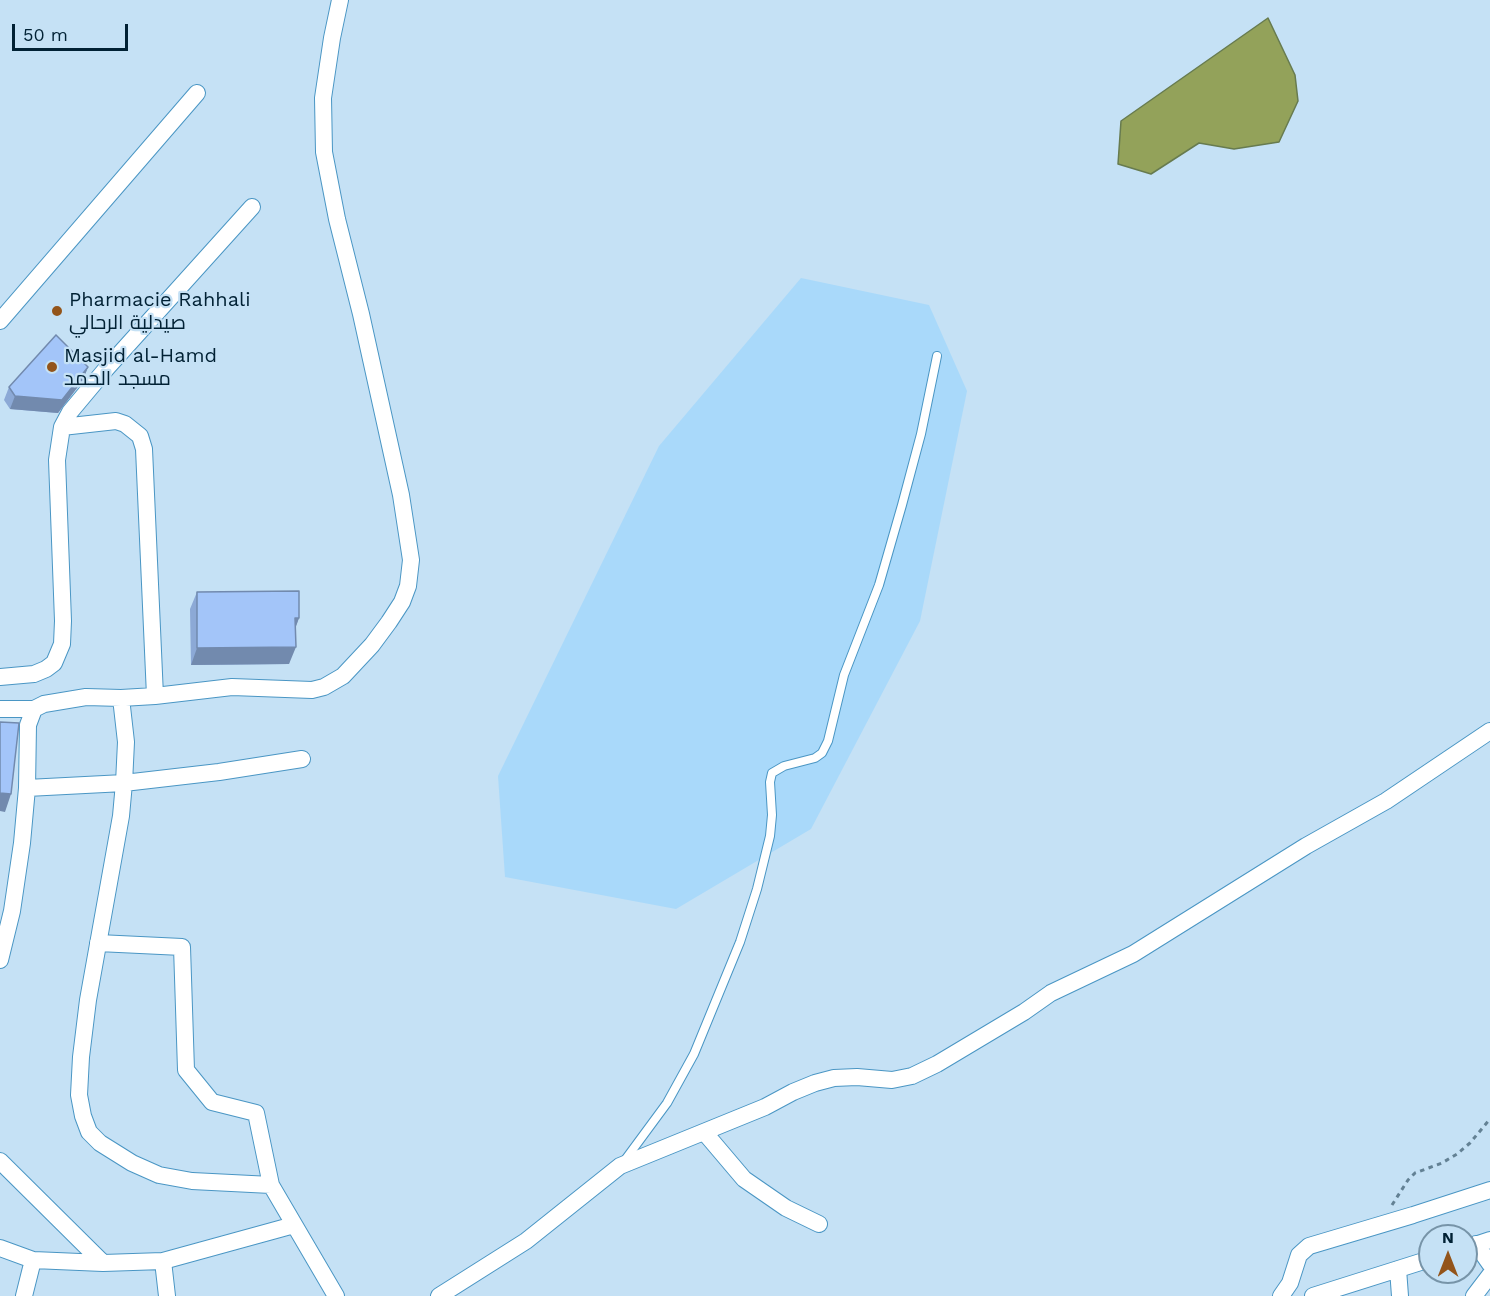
<!DOCTYPE html>
<meta charset="utf-8">
<style>
body{margin:0}
#map{position:relative;width:1490px;height:1296px;overflow:hidden;background:#c5e1f5;font-family:"Work Sans",sans-serif}
canvas{display:block}
.north{position:absolute;left:1418px;top:1224px;width:60px;height:60px;box-sizing:border-box;background:#c5e1f5;border:2px solid #7794a8;border-radius:50%;rotate:0deg;font-size:16px;font-weight:700;line-height:24px;text-align:center;color:#012134}
.north::after{content:'';display:block;margin:auto;width:21px;height:27px;background:#93541a;clip-path:polygon(50% 0,100% 100%,50% 72%,0 100%)}
.scale{position:absolute;left:12px;top:24px;width:116px;height:27px;box-sizing:border-box;border:3px solid #012134;border-top:0;padding-left:8px;font-size:18px;line-height:21px;white-space:nowrap;color:#012134;-webkit-text-stroke:4px #c5e1f5;paint-order:stroke}
</style>
<div id="map">
<canvas width="1490" height="1296"></canvas>
<div class="north">N</div>
<div class="scale">50 m</div>
</div>
<script>
const g = document.querySelector('canvas').getContext('2d');
g.lineJoin = 'round';
function fillPath(path, color) {
  g.fillStyle = color;
  g.fill(path, 'evenodd');
}
function shape(rows) {
  const path = new Path2D();
  for (const r of rows) {
    path.moveTo(r[0], r[1]);
    for (let i = 2; i < r.length; i += 2) path.lineTo(r[i], r[i + 1]);
  }
  return path;
}
function stroke(path, color, width, dash) {
  g.strokeStyle = color;
  g.lineWidth = width;
  g.lineCap = dash ? 'butt' : 'round';
  g.setLineDash(dash || []);
  g.stroke(path);
}
function write(font, color, halo, rows, align = 'center') {
  g.font = font + ' "Work Sans",Cairo,sans-serif';
  g.lineWidth = 4.5;
  g.setLineDash([]);
  g.textBaseline = 'middle';
  g.strokeStyle = halo;
  g.fillStyle = color;
  for (const [text, x, y, turn = 0] of rows) {
    g.save();
    g.translate(x, y);
    g.rotate((+turn || 0) * Math.PI / 180);
    g.textAlign = isNaN(turn) ? turn : align;
    if (halo) g.strokeText(text, 0, 0);
    g.fillText(text, 0, 0);
    g.restore();
  }
}
fillPath(shape([
 [801,278,929,305,967,391,920,621,811,829,676,909,505,877,498,776,659,446]
]), '#a9d9fa');
const water = shape([
 [1268,18,1295,75,1298,101,1279,142,1234,149,1199,143,1151,174,1118,164,1121,121,1268,18]
]);
fillPath(water, '#93a25a');
stroke(water, '#677b4f', 1.5);
const lane = shape([
 [625,1160,667,1103,694,1054,740,942,757,889,770,836,772,815,770,782,772,773,784,766,815,758,822,753,828,741,844,675,879,585,902,505,921,434,937,356]
]);
const street = shape([
 [0,321,197,93],
 [62,427,116,421,125,424,140,436,144,449,155,696],
 [0,677,34,674,46,669,54,663,62,644,63,621,57,460,62,427,70,412,106,369,252,207],
 [121,698,126,742,124,783,121,816,88,1000,81,1057,79,1095,83,1116,89,1132,100,1143,132,1163,159,1175,192,1181,271,1185],
 [0,709,34,709],
 [27,788,124,783,219,772,302,759],
 [98,943,182,947,186,1070,212,1102,256,1113,271,1185,336,1296],
 [0,960,12,911,22,843,27,788,28,725,34,709,44,704,86,697,121,698,155,696,232,687,312,690,324,687,343,676,372,645,389,622,402,602,408,586,411,560,401,495,361,314,337,219,324,152,323,98,332,38,340,0],
 [705,1133,744,1179,786,1208,819,1224],
 [0,1161,103,1263],
 [1476,1244,1490,1264],
 [0,1248,33,1260,103,1263,163,1261,294,1225],
 [1466,1248,1490,1240],
 [163,1261,167,1296],
 [1398,1269,1400,1296],
 [24,1296,33,1260],
 [439,1296,526,1241,620,1166,765,1107,793,1092,815,1083,834,1078,857,1077,892,1080,912,1076,937,1064,1024,1012,1051,993,1133,954,1306,846,1386,801,1490,731],
 [1281,1296,1290,1283,1299,1255,1309,1246,1413,1215,1490,1190],
 [1313,1296,1430,1259],
 [1474,1296,1490,1275]
]);
stroke(lane, '#4a96c4', 10);
stroke(street, '#4a96c4', 18);
stroke(shape([
 [1392,1205,1408,1180,1415,1173,1442,1163,1457,1154,1470,1143,1490,1119]
]), '#638194', 3, [4.5, 4.5]);
stroke(lane, '#fff', 8);
stroke(street, '#fff', 16);
fillPath(shape([
 [88,367,83,380,58,413,10,409,4,400,9,387],
 [197,592,299,618,295,628,289,664,191,665,190,609]
]), '#8ca9d6');
fillPath(shape([
 [88,367,83,380,58,413,10,409,15,396],
 [295,618,299,618,293,635],
 [296,647,289,664,191,665,197,648],
 [0,793,11,794,5,812,0,811]
]), '#728aae');
const building = shape([
 [56,335,88,367,62,400,15,396,9,387,56,335],
 [299,591,299,618,295,618,296,647,197,648,197,592,299,591],
 [0,722,19,723,11,794,0,793,0,722]
]);
fillPath(building, '#a3c5f9');
stroke(building, '#728aae', 1.5);
for (const [x, y, r, color] of [
 [57,311,6,"#93541a"],
 [52,367,6,"#93541a"]
]) {
  const dot = new Path2D();
  dot.arc(x, y, r, 0, 2 * Math.PI);
  g.fillStyle = color;
  g.fill(dot);
  stroke(dot, '#c5e1f5', 2);
}
write('20px', '#012134', '#c5e1f5', [
 ["Pharmacie Rahhali",69,300],
 ["صيدلية الرحالي",69,323],
 ["Masjid al-Hamd",64,356],
 ["مسجد الحمد",64,379]
], 'left');
</script>
